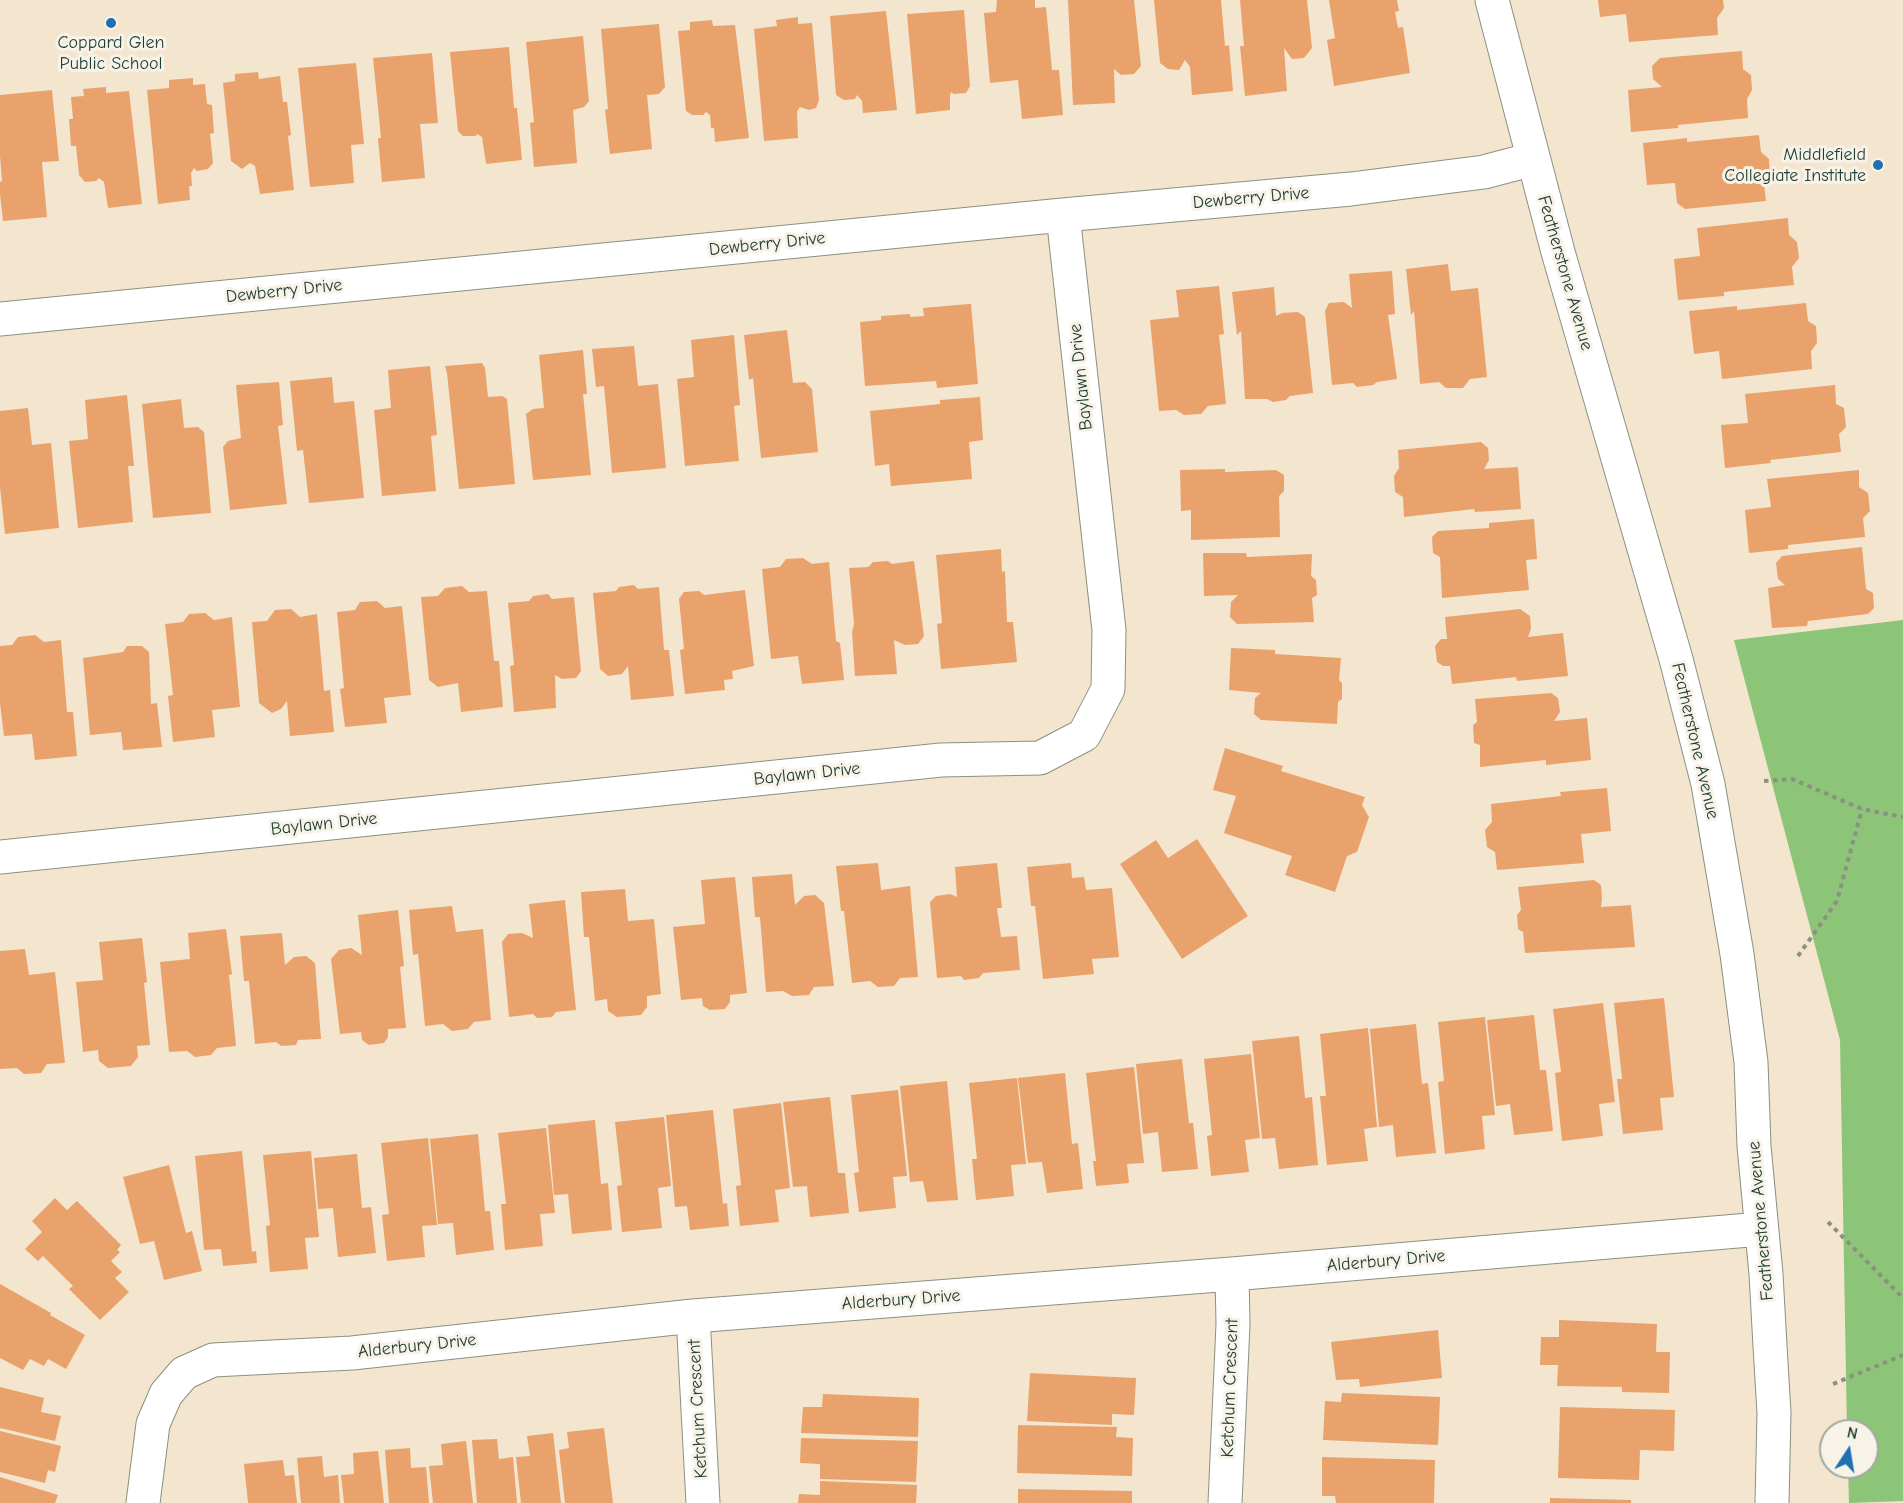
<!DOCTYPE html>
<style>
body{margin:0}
#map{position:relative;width:1903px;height:1503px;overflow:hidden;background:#f4e5ce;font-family:"Comic Neue",sans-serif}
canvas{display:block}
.north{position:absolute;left:1819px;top:1419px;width:60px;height:60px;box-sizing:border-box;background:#f7f3e8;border:2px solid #a1aaa0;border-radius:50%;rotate:12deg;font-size:16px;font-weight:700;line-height:24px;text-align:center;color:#1f3d34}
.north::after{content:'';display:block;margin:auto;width:21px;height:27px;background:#1f6fb2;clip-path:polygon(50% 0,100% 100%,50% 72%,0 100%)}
</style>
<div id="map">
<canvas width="1903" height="1503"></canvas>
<div class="north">N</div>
</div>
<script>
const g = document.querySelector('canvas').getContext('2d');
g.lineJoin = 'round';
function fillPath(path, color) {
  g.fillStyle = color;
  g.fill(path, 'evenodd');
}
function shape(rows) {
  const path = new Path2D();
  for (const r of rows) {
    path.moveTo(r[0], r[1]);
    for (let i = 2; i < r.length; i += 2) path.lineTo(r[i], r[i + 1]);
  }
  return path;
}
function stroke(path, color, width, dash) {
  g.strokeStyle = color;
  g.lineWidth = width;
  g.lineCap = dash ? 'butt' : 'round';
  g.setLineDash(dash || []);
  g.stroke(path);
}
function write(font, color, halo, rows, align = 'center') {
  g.font = font + ' "Comic Neue",sans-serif';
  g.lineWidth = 6;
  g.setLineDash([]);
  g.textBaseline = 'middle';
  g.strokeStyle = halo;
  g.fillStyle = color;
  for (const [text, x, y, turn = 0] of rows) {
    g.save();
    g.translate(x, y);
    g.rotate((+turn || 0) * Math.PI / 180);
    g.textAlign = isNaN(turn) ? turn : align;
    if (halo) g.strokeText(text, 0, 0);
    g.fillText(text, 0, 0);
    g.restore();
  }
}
fillPath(shape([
 [1903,620,1903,1501,1849,1503,1848,1467,1867,1467,1867,1431,1847,1431,1840,1040,1734,640]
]), '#8cc578');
fillPath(shape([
 [997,0,1035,0,1035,8,1046,7,1052,70,1059,70,1063,115,1022,119,1018,80,990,83,984,13,996,12],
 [1068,0,1134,0,1141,66,1134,74,1121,75,1114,69,1115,103,1073,105],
 [1154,0,1221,0,1225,46,1229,45,1233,91,1192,95,1190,67,1185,60,1179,70,1168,69,1160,63],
 [1240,0,1307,0,1312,48,1304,58,1292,59,1284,48,1287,91,1245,96,1240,46,1244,46],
 [1329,0,1397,0,1399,11,1395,12,1398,28,1403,27,1410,73,1334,86,1327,40,1335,38],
 [1598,0,1723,0,1724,8,1717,18,1718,35,1629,42,1626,14,1600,17],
 [964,10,970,86,966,93,954,94,951,92,950,96,950,110,916,114,907,14],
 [886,11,897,110,863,113,862,101,857,95,855,99,844,100,836,95,830,16],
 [798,17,798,24,812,23,819,100,816,108,809,110,800,107,797,111,798,138,764,141,754,29,777,26,776,20],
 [712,20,713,26,735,25,749,138,715,142,714,128,711,128,710,115,706,112,703,115,692,115,686,111,678,31,690,30,690,22],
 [659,24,665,87,659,94,647,95,652,149,610,154,605,110,608,109,601,29],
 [583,36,589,101,584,107,573,110,577,163,534,167,530,123,534,122,526,42],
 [509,47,514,108,517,108,522,160,486,164,482,137,477,134,476,136,463,136,458,131,450,52],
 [1742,51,1743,69,1751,75,1752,90,1747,99,1748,118,1678,125,1678,128,1631,132,1628,90,1662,87,1653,79,1652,66,1660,58],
 [432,53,438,123,420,124,425,178,382,182,378,138,381,138,373,58],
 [356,63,364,144,351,145,354,183,310,187,298,68],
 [258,72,259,79,280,76,283,102,287,102,291,135,288,136,294,190,260,194,255,166,250,163,242,169,231,161,223,83,235,81,235,74],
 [193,78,193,85,205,84,207,104,212,105,214,133,210,134,213,163,208,169,197,171,194,168,191,173,192,186,189,186,190,200,158,204,147,90,169,88,169,80],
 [106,87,106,93,129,91,142,204,108,208,104,182,99,178,96,181,85,182,79,175,76,146,71,146,69,119,73,119,71,97,84,96,83,89],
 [52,90,59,161,42,162,47,217,3,221,0,194,0,182,2,181,0,156,0,95],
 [1759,135,1761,152,1769,159,1770,176,1764,184,1766,201,1685,209,1677,203,1675,183,1647,185,1643,143,1687,138,1687,142],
 [1788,218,1789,235,1797,242,1799,258,1792,267,1794,285,1724,292,1724,296,1678,300,1674,259,1700,256,1697,228],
 [1448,264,1451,291,1478,288,1487,377,1470,379,1463,388,1446,388,1439,382,1420,384,1414,311,1411,315,1406,269],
 [1392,271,1395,314,1388,315,1397,379,1377,382,1373,385,1357,387,1353,383,1332,385,1325,311,1329,303,1344,302,1352,308,1349,274],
 [1219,286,1224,334,1219,335,1226,404,1208,406,1201,414,1184,415,1176,410,1159,411,1150,320,1179,317,1176,290],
 [1274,287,1276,316,1282,313,1298,312,1305,317,1313,393,1290,396,1286,400,1273,402,1267,399,1245,399,1241,331,1237,335,1232,292],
 [1806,303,1808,321,1816,326,1817,343,1811,351,1812,369,1722,379,1719,351,1694,354,1689,311,1737,306,1737,310],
 [969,304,971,304,978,384,937,388,936,381,865,386,860,322,881,320,881,316,910,314,910,317,924,316,923,308],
 [787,330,793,383,805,382,812,389,818,452,761,458,753,378,749,380,744,335],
 [734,335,740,405,734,406,739,461,685,466,677,379,694,377,691,340],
 [634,346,638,386,658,384,666,468,612,473,604,386,596,387,592,349],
 [583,350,587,394,583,394,591,475,533,480,526,414,533,409,544,408,539,355],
 [482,363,485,368,488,397,502,396,507,399,515,484,459,489,447,373,445,366],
 [430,366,437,435,431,436,436,491,382,496,374,410,391,408,388,370],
 [332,377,334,403,354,401,364,498,309,503,303,450,297,451,290,381],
 [279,382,283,425,278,426,287,504,230,510,223,447,228,441,241,438,236,385],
 [1835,385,1836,404,1844,408,1846,427,1839,434,1841,452,1770,460,1771,463,1725,468,1721,425,1748,423,1745,394],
 [127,395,134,466,128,466,133,522,78,528,69,441,88,439,85,400],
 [980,397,983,440,969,442,972,479,891,486,889,464,875,466,870,411,940,404,940,400],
 [181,399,184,428,198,427,204,432,211,513,153,518,142,404],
 [28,408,32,445,51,443,59,528,5,534,0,487,0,411],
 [1481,442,1488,448,1489,460,1484,469,1518,467,1521,509,1475,512,1474,509,1404,517,1403,497,1395,492,1394,476,1399,468,1398,450],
 [1225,469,1225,472,1276,470,1284,475,1284,491,1279,496,1280,537,1191,540,1191,510,1181,511,1180,470],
 [1859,470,1859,487,1868,493,1870,511,1863,518,1865,537,1788,545,1788,549,1749,553,1745,510,1771,507,1767,479],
 [1534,519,1537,559,1526,560,1529,590,1442,598,1440,557,1433,553,1432,537,1438,531,1489,528,1489,523],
 [1862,547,1866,589,1873,593,1874,608,1868,614,1808,621,1807,626,1772,628,1768,588,1785,585,1778,579,1776,563,1782,556],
 [1001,549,1002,572,1005,571,1007,622,1013,622,1017,662,941,669,937,624,942,623,936,555],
 [1203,553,1246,553,1247,557,1312,554,1311,576,1316,580,1317,595,1312,598,1314,622,1237,624,1230,617,1231,602,1238,595,1204,596],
 [803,558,812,564,829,562,836,641,840,643,844,680,802,684,798,656,771,659,762,569,780,567,786,559],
 [888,561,892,564,914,561,924,636,918,644,905,645,894,640,897,674,855,676,852,632,854,624,849,568,868,567,873,562],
 [634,585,638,589,659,587,664,650,669,650,674,696,631,700,628,666,622,674,608,676,600,669,593,593,616,591,619,587],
 [462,586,469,592,487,591,494,661,499,661,503,707,461,712,458,683,438,687,429,680,421,597,438,596,445,588],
 [745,590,754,666,732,671,733,679,724,680,725,690,685,694,680,650,684,649,679,599,684,592,699,591,704,595],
 [548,594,552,599,574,597,581,671,576,678,562,679,555,675,556,708,514,712,510,666,514,665,508,603,529,601,533,596],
 [377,601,385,608,402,606,411,695,384,698,387,723,345,727,340,689,344,688,337,612,355,610,360,602],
 [291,609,300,617,317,614,324,691,330,690,334,732,290,736,287,701,281,709,272,713,259,703,252,622,267,621,275,610],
 [1520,609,1530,616,1531,629,1528,637,1563,633,1568,676,1517,681,1516,677,1452,684,1450,666,1443,666,1437,662,1435,646,1441,639,1447,639,1445,617],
 [205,613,214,620,232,617,240,707,212,710,215,737,173,742,168,696,173,695,165,624,183,622,189,614],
 [35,635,44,642,61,640,67,712,73,712,77,756,35,760,32,734,4,736,0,703,0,646,12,645,18,637],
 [127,646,142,646,149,652,151,704,157,703,162,747,123,750,121,732,90,735,83,658,123,652],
 [1231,648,1275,650,1275,654,1341,658,1339,680,1342,683,1342,699,1338,702,1337,724,1261,720,1254,714,1255,698,1261,693,1229,690],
 [1551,693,1558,698,1560,712,1554,721,1587,718,1591,760,1546,765,1546,760,1480,767,1480,745,1474,743,1473,725,1477,722,1475,699],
 [1225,748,1283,766,1281,771,1365,797,1362,805,1369,817,1357,852,1347,856,1335,892,1285,875,1292,856,1224,833,1236,796,1213,790],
 [1607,788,1611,831,1581,834,1584,863,1497,870,1495,852,1487,847,1485,830,1492,822,1491,804,1561,796,1560,792],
 [1197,839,1248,916,1182,959,1120,864,1156,840,1168,858],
 [878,863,881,890,910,886,918,977,900,978,894,986,878,987,870,981,852,983,844,911,841,911,836,866],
 [997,863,1002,908,997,908,1001,937,1017,936,1020,970,983,973,979,978,964,980,961,976,937,978,930,902,936,896,950,894,957,897,955,867],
 [1071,863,1072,878,1084,877,1086,890,1112,888,1119,957,1092,959,1094,974,1043,979,1035,906,1031,906,1027,867],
 [792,874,795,905,804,896,815,895,824,903,834,986,814,987,809,995,792,996,783,991,766,992,760,917,755,917,752,877],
 [735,877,747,993,730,995,730,1002,725,1009,710,1010,703,1006,702,998,681,1000,673,927,705,924,701,880],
 [1594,880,1601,885,1602,899,1601,907,1631,905,1635,947,1525,953,1523,932,1518,929,1517,915,1521,910,1518,887],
 [625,889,628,921,654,919,661,994,647,996,647,1007,641,1015,617,1017,608,1011,607,999,595,1001,589,937,584,937,581,892],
 [565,900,576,1010,556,1012,552,1017,537,1018,533,1014,509,1017,502,942,508,934,522,933,533,938,529,904],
 [452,906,456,932,483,929,491,1020,474,1022,468,1029,452,1031,443,1024,425,1026,418,954,413,955,409,910],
 [398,910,404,966,400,967,406,1028,388,1029,388,1037,384,1043,369,1045,362,1040,361,1032,340,1034,331,959,339,950,351,948,362,955,358,915],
 [226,929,232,974,229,975,236,1046,217,1048,211,1055,195,1057,187,1051,169,1052,160,962,190,959,188,933],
 [282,933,285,965,294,957,306,956,315,963,321,1039,298,1040,296,1045,281,1046,276,1042,255,1044,249,981,244,981,240,936],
 [142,938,147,982,144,983,150,1045,137,1046,138,1057,131,1066,108,1068,99,1061,98,1050,83,1052,76,982,103,980,99,942],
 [25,949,29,975,55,972,65,1063,47,1064,41,1073,24,1074,17,1068,0,1069,0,951],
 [1664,998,1674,1097,1660,1098,1663,1130,1623,1134,1617,1079,1622,1079,1614,1003],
 [1603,1003,1615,1102,1599,1104,1603,1136,1562,1141,1555,1073,1561,1072,1553,1009],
 [1534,1015,1540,1070,1546,1070,1553,1131,1514,1135,1510,1104,1496,1106,1487,1020],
 [1485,1017,1495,1115,1482,1116,1485,1149,1445,1154,1438,1082,1444,1081,1438,1022],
 [1416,1024,1422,1084,1428,1083,1436,1153,1396,1157,1393,1125,1379,1127,1370,1029],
 [1368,1028,1377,1127,1364,1129,1368,1161,1327,1165,1320,1096,1326,1096,1320,1034],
 [1299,1036,1305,1098,1312,1097,1318,1165,1279,1169,1275,1138,1262,1139,1252,1041],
 [1251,1054,1260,1138,1245,1140,1249,1172,1211,1176,1207,1136,1212,1135,1204,1059],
 [1182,1059,1189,1123,1193,1123,1198,1169,1162,1172,1158,1132,1143,1134,1136,1064],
 [1134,1067,1144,1163,1127,1164,1129,1183,1096,1186,1093,1161,1096,1161,1086,1073],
 [1065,1073,1072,1144,1078,1143,1083,1189,1047,1193,1042,1162,1028,1163,1018,1078],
 [1017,1078,1026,1164,1011,1165,1014,1196,976,1200,972,1159,977,1159,969,1083],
 [947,1081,958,1200,927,1202,923,1181,910,1182,900,1086],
 [898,1090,907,1176,893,1177,896,1208,859,1212,854,1173,859,1172,851,1095],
 [830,1097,838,1173,845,1173,849,1213,810,1217,807,1186,793,1187,783,1102],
 [781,1103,790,1188,775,1190,779,1222,740,1226,736,1186,741,1185,733,1109],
 [713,1110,723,1204,727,1203,729,1226,690,1230,687,1206,675,1207,666,1115],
 [664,1117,671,1186,658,1188,662,1228,622,1232,617,1186,622,1185,615,1122],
 [595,1120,601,1184,608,1183,612,1230,572,1234,568,1194,554,1195,548,1125],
 [546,1128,555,1213,540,1214,543,1246,505,1250,501,1204,506,1204,498,1133],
 [478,1134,485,1211,490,1211,494,1250,456,1255,453,1223,438,1224,430,1139],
 [428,1138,437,1225,422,1226,425,1257,387,1261,382,1215,389,1214,381,1143],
 [242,1151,252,1252,256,1251,257,1263,223,1266,221,1249,204,1250,195,1156],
 [311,1151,319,1237,305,1238,308,1269,270,1272,266,1226,270,1225,263,1155],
 [357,1154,362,1208,371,1207,376,1253,338,1257,333,1208,318,1209,314,1158],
 [169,1165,186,1233,192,1231,202,1271,164,1280,154,1241,140,1244,123,1177],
 [55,1198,67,1210,77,1201,121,1245,117,1250,120,1252,111,1261,122,1272,115,1278,129,1292,100,1320,69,1289,73,1286,43,1256,38,1261,25,1249,42,1232,32,1221],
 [0,1284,51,1313,50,1315,85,1335,66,1369,48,1359,44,1366,30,1359,23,1370,0,1358],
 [1559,1320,1657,1324,1656,1352,1670,1352,1669,1393,1622,1392,1622,1387,1557,1386,1558,1365,1540,1365,1541,1337,1559,1337],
 [1438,1330,1442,1378,1360,1387,1359,1379,1336,1380,1331,1342],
 [1030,1373,1136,1378,1134,1415,1112,1414,1112,1425,1027,1421],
 [0,1387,44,1398,41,1412,61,1416,55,1441,0,1428],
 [1342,1393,1440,1397,1438,1445,1323,1440,1325,1401,1341,1402],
 [823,1394,919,1398,918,1437,801,1433,803,1407,822,1407],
 [1560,1407,1675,1410,1674,1451,1640,1450,1639,1480,1558,1478],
 [1018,1425,1117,1427,1116,1437,1133,1438,1132,1476,1017,1473],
 [604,1428,613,1503,565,1503,559,1450,569,1448,567,1432],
 [0,1431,61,1446,55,1472,48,1470,45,1483,0,1472],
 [553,1433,561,1503,521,1503,516,1457,530,1456,527,1436],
 [801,1438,918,1441,916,1482,820,1479,820,1464,800,1463],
 [497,1439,499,1459,513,1457,517,1503,477,1503,472,1440],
 [466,1441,473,1503,433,1503,429,1466,443,1465,441,1444],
 [410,1448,411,1468,426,1467,429,1503,389,1503,385,1450],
 [378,1451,384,1503,344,1503,341,1475,354,1474,353,1453],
 [322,1456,324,1477,338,1475,340,1503,301,1503,297,1458],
 [1322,1457,1435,1460,1434,1503,1336,1503,1335,1496,1322,1496],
 [283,1460,285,1476,294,1475,297,1503,248,1503,244,1464],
 [0,1477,58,1495,55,1503,0,1503],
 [820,1481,917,1485,916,1503,798,1503,799,1494,820,1495],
 [1018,1489,1132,1491,1132,1503,1018,1503],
 [1550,1498,1631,1500,1631,1503,1550,1503]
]), '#e9a26c');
const street = shape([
 [1492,0,1558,252,1676,659,1708,784,1737,954,1751,1062,1754,1146,1766,1274,1770,1346,1774,1413,1772,1503],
 [0,319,1063,215,1351,189,1484,172,1533,159],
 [0,857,941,760,1040,758,1084,735,1108,689,1109,630,1063,215],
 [693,1316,703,1503],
 [143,1503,153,1424,166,1394,184,1373,213,1360,352,1353,693,1316,1232,1274,1761,1229],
 [1225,1503,1233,1324,1232,1274]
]);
stroke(street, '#8a9181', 35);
stroke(shape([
 [1764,781,1792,779,1862,809,1903,817],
 [1798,956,1837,901,1862,809],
 [1828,1222,1903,1298],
 [1833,1384,1903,1355]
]), '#8a9181', 4, [4.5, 4.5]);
stroke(street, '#fff', 33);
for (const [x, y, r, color] of [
 [111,23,6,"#1f6fb2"],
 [1878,165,6,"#1f6fb2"]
]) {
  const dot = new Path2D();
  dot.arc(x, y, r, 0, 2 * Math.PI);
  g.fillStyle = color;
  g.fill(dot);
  stroke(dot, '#f7f3e8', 2);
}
write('18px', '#1f3d34', '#f7f3e8', [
 ["Coppard Glen",111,43],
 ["Public School",111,64],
 ["Middlefield",1866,155,"right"],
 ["Collegiate Institute",1866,176,"right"]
]);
write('18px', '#1f3d34', '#f7f3e8', [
 ["Dewberry Drive",1251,198,-5],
 ["Dewberry Drive",767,244,-6],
 ["Featherstone Avenue",1565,273,74],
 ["Dewberry Drive",284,291,-6],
 ["Baylawn Drive",1081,377,-96],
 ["Featherstone Avenue",1695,741,77],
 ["Baylawn Drive",807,774,-6],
 ["Baylawn Drive",324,824,-6],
 ["Featherstone Avenue",1761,1221,-95],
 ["Alderbury Drive",1386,1261,-5],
 ["Alderbury Drive",901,1300,-4],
 ["Alderbury Drive",417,1346,-6],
 ["Ketchum Crescent",1230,1388,-88],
 ["Ketchum Crescent",698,1409,-93]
]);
</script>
